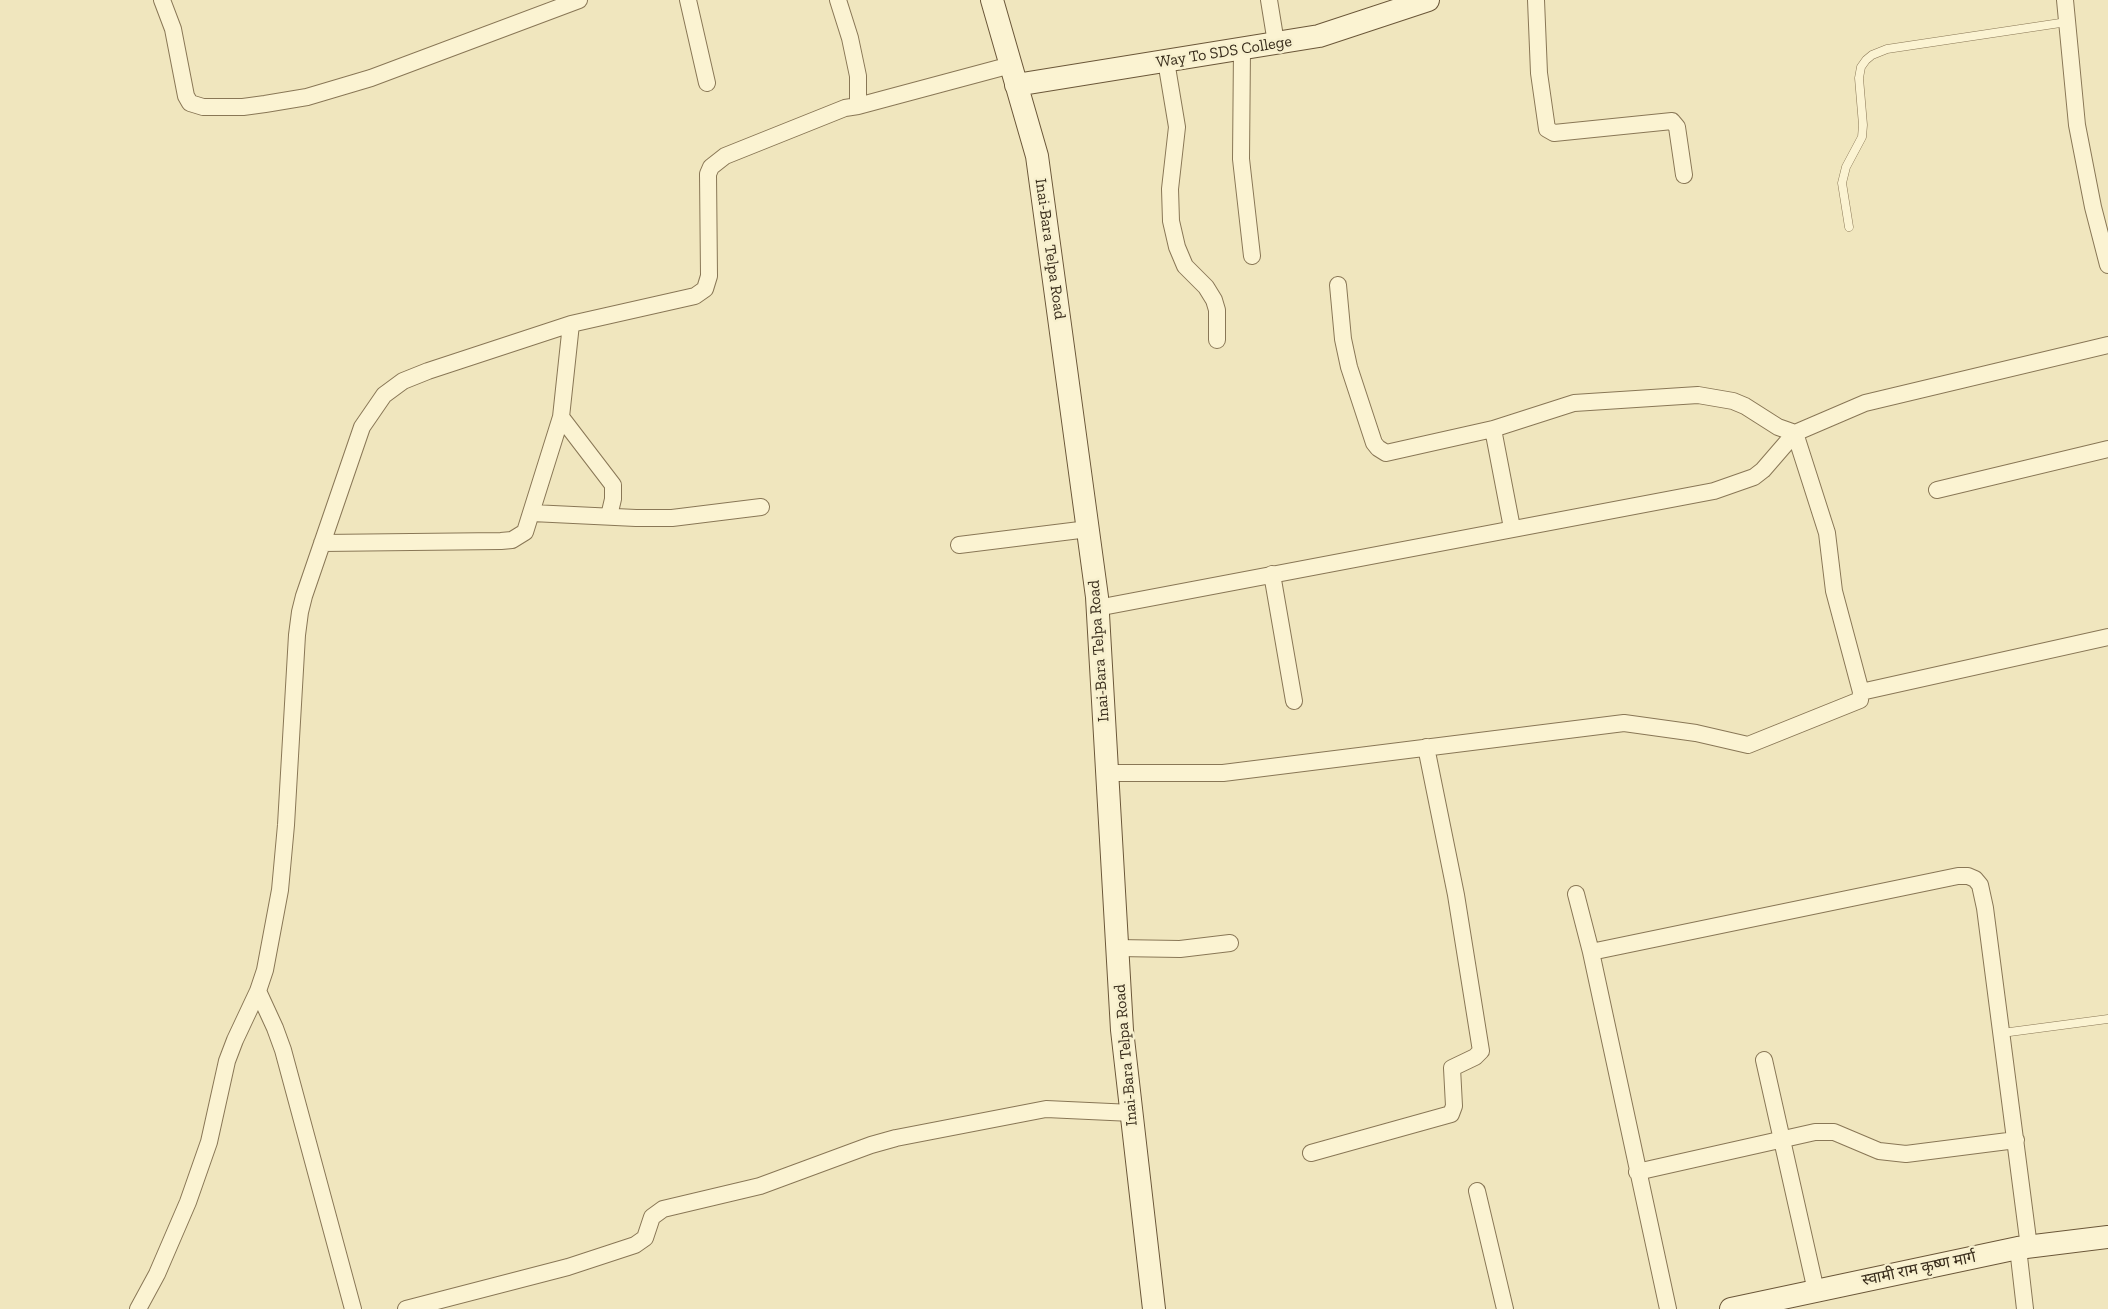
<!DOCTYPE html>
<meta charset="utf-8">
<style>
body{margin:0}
canvas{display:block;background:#f0e6be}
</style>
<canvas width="2108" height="1309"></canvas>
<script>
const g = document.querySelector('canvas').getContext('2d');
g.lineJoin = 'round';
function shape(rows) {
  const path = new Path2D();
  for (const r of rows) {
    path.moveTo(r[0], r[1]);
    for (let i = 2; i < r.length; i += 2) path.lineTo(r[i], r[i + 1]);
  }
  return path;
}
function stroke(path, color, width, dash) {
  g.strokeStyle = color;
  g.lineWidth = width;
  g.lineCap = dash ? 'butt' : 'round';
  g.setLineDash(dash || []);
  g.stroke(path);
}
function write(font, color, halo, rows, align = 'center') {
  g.font = font + ' "Zilla Slab","Noto Sans Devanagari",serif';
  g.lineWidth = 5;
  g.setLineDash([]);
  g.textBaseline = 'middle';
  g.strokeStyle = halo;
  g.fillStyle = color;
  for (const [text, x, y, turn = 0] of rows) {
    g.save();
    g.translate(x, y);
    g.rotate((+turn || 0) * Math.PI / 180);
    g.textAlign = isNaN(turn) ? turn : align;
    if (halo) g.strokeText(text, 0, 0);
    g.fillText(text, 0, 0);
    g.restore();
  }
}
const lane = shape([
 [1849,227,1842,183,1846,167,1862,137,1863,125,1859,78,1861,67,1866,60,1872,55,1887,49,2067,22],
 [2002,1033,2108,1019]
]);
const street = shape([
 [162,0,173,29,186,96,190,103,203,107,243,107,265,104,307,97,371,78,579,0],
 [688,0,707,83],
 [1269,0,1276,43],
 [1536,0,1539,73,1547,129,1554,133,1672,121,1677,127,1684,175],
 [2065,0,2077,125,2093,207,2108,265],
 [1242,49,1241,159,1252,256],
 [1166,61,1177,127,1170,189,1171,221,1177,247,1185,266,1206,287,1214,300,1217,310,1217,340],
 [858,106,1011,65],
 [1338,285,1343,339,1349,367,1374,443,1378,448,1386,453,1493,429,1574,403,1698,395,1733,401,1745,406,1778,427,1795,433,1865,403,2108,345],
 [561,417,613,485,613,499,609,516],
 [1493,429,1512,528],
 [1937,490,2108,449],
 [532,513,636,518,672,518,761,507],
 [322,543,501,541,512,540,525,532,561,417,571,324],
 [959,545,1088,529],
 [1272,574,1294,701],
 [1097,608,1714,491,1754,477,1763,470,1795,433],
 [1861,692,2108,637],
 [1107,773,1223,773,1624,723,1696,733,1748,745,1860,700,1861,692,1834,591,1827,533,1795,433],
 [1576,894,1591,952,1668,1309],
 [1117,948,1180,949,1230,943],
 [1591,952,1958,876,1968,876,1975,879,1980,885,1985,908,2029,1247],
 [258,991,275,1028,283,1050,353,1309],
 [1764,1060,1816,1291],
 [1311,1153,1451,1114,1454,1106,1452,1068,1475,1057,1481,1051,1456,895,1426,747],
 [1637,1172,1815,1132,1834,1132,1879,1151,1906,1154,2016,1140],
 [1477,1191,1505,1309],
 [2018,1248,2025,1309],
 [138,1309,157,1274,188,1202,209,1142,227,1061,235,1040,258,991,265,970,280,890,286,825,297,635,300,612,304,596,362,427,384,395,403,381,428,371,571,324,695,296,705,289,709,276,708,174,711,167,725,156,845,108,858,106,858,76,850,38,838,0],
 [406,1309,568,1267,635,1245,645,1238,652,1217,663,1209,760,1186,871,1145,896,1138,1046,1109,1132,1113]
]);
const secondary = shape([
 [992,0,1037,156,1097,597,1122,1030,1154,1309],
 [1016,85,1319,36,1428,0],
 [1731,1309,2018,1248,2108,1237]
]);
stroke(lane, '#897756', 9);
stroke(street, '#897756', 18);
stroke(secondary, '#6b5739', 24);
stroke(lane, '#fbf3d2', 8);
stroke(street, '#fbf3d2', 16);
stroke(secondary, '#fbf3d2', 22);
write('16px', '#382c1b', '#f7f0ce', [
 ["Way To SDS College",1224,52,-9],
 ["Inai-Bara Telpa Road",1050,249,82],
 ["Inai-Bara Telpa Road",1099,651,-94],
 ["Inai-Bara Telpa Road",1126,1055,-95],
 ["स्वामी राम कृष्ण मार्ग",1919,1269,-12]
]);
</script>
